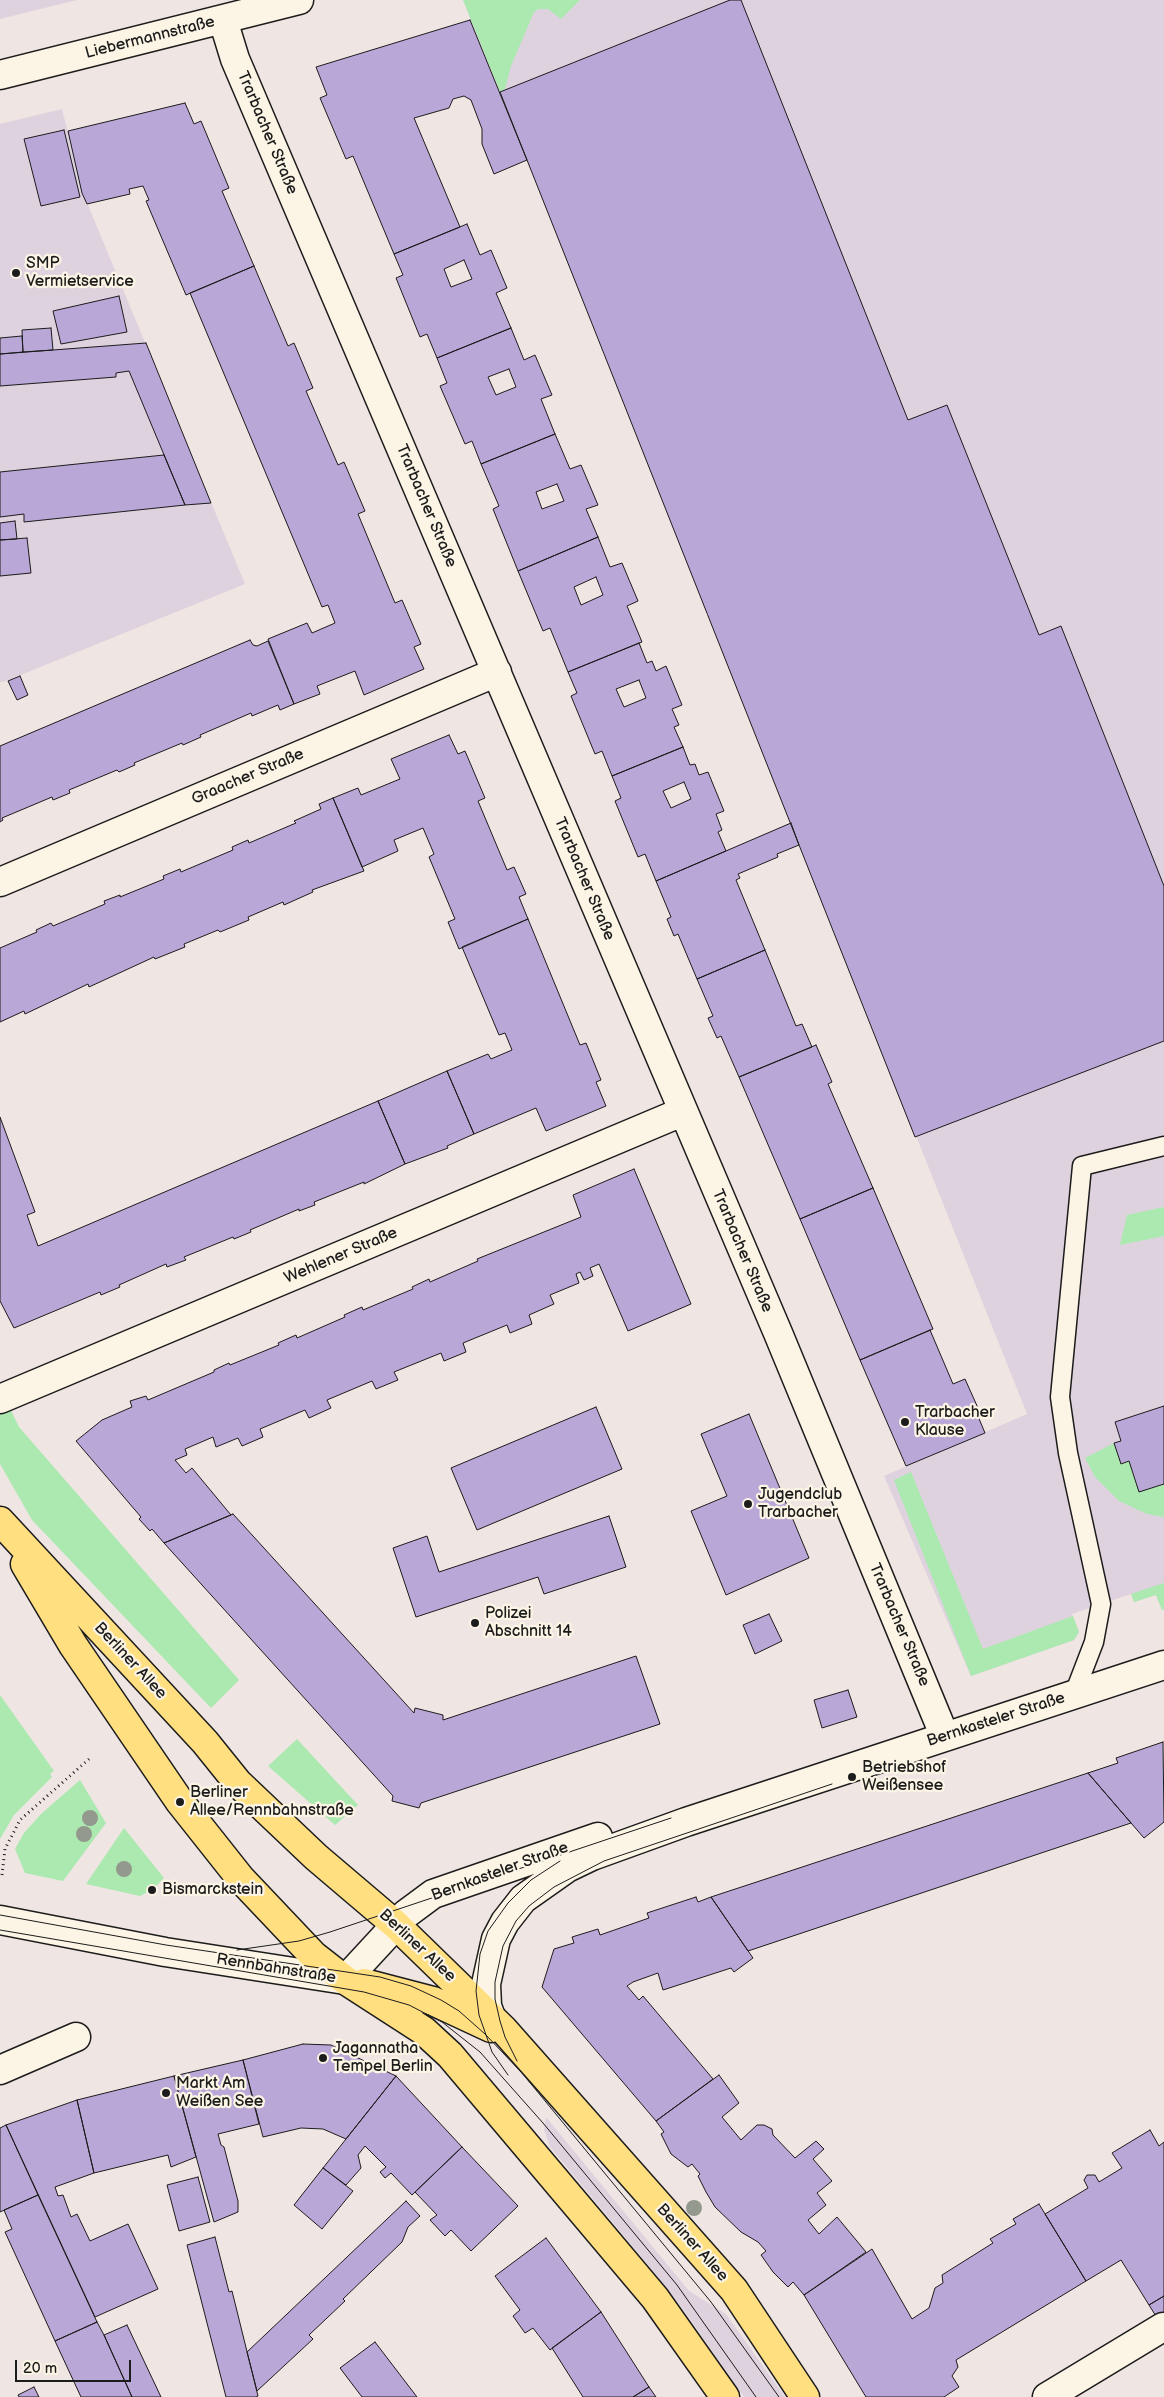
<!DOCTYPE html>
<meta charset="utf-8">
<style>
body{margin:0}
#map{position:relative;width:1164px;height:2397px;overflow:hidden;background:#efe5e2;font-family:"Balsamiq Sans",sans-serif}
canvas{display:block}
.scale{position:absolute;left:15px;top:2360px;width:116px;height:22px;box-sizing:border-box;border:2px solid #1c1c1c;border-top:0;padding-left:6px;font-size:15px;line-height:18px;white-space:nowrap;color:#1c1c1c;-webkit-text-stroke:4px #fcf5e5;paint-order:stroke}
</style>
<div id="map">
<canvas width="1164" height="2397"></canvas>
<div class="scale">20 m</div>
</div>
<script>
const g = document.querySelector('canvas').getContext('2d');
g.lineJoin = 'round';
function fillPath(path, color) {
  g.fillStyle = color;
  g.fill(path, 'evenodd');
}
function shape(rows) {
  const path = new Path2D();
  for (const r of rows) {
    path.moveTo(r[0], r[1]);
    for (let i = 2; i < r.length; i += 2) path.lineTo(r[i], r[i + 1]);
  }
  return path;
}
function stroke(path, color, width, dash) {
  g.strokeStyle = color;
  g.lineWidth = width;
  g.lineCap = dash ? 'butt' : 'round';
  g.setLineDash(dash || []);
  g.stroke(path);
}
function write(font, color, halo, rows, align = 'center') {
  g.font = font + ' "Balsamiq Sans",sans-serif';
  g.lineWidth = 4.5;
  g.setLineDash([]);
  g.textBaseline = 'middle';
  g.strokeStyle = halo;
  g.fillStyle = color;
  for (const [text, x, y, turn = 0] of rows) {
    g.save();
    g.translate(x, y);
    g.rotate((+turn || 0) * Math.PI / 180);
    g.textAlign = isNaN(turn) ? turn : align;
    if (halo) g.strokeText(text, 0, 0);
    g.fillText(text, 0, 0);
    g.restore();
  }
}
fillPath(shape([
 [0,0,77,0,0,19],
 [463,0,1164,0,1164,1609,1162,1610,1156,1595,1134,1602,1131,1594,1101,1604,1072,1614,1079,1632,1074,1640,971,1676,884,1476,1027,1414],
 [62,109,83,193,245,584,6,681,0,682,0,124],
 [546,2117,689,2291,726,2314,785,2397,744,2397,685,2312,649,2266,550,2147,544,2130]
]), '#dfd2df');
fillPath(shape([
 [463,0,580,0,561,19,548,9,538,9,534,12,511,66,505,89,500,92],
 [1164,1207,1164,1236,1120,1245,1127,1215],
 [0,1388,19,1427,239,1680,211,1708,32,1520,0,1464],
 [1114,1443,1121,1463,1129,1461,1139,1492,1164,1484,1164,1517,1147,1514,1119,1501,1095,1477,1085,1458],
 [911,1472,983,1649,1073,1616,1079,1632,1074,1640,971,1676,894,1480],
 [1164,1583,1164,1609,1162,1610,1156,1595,1134,1602,1131,1594],
 [0,1695,54,1771,50,1774,52,1777,14,1815,0,1839],
 [297,1739,358,1805,335,1825,268,1766],
 [80,1780,106,1823,63,1881,25,1873,15,1849,24,1833,41,1814],
 [124,1828,164,1878,152,1890,140,1896,86,1884]
]), '#abe9b0');
const building = shape([
 [730,0,741,0,908,420,947,405,1039,635,1061,626,1164,886,1164,1041,915,1137,500,92,730,0],
 [470,20,527,160,494,174,482,144,482,129,471,100,464,96,453,99,449,108,414,118,460,227,394,254,353,156,346,159,320,98,327,95,316,67,470,20],
 [185,103,194,124,201,121,229,188,222,191,254,266,186,295,146,201,149,200,143,186,129,189,130,194,87,204,82,193,68,131,185,103],
 [64,130,80,197,41,206,24,139,64,130],
 [467,224,480,255,491,250,507,288,496,293,511,328,437,358,427,334,420,337,396,278,403,275,394,254,467,224],
 [464,260,472,279,451,287,444,269,464,260],
 [254,266,288,346,294,343,313,388,306,391,338,465,344,462,365,511,358,514,395,603,402,600,421,644,414,647,424,669,364,695,355,671,317,686,320,694,294,704,268,639,307,623,312,633,335,623,328,605,322,607,190,293,254,266],
 [119,296,127,332,61,344,53,311,119,296],
 [51,328,53,350,23,352,22,330,51,328],
 [511,328,524,360,535,355,552,395,541,399,555,434,481,464,472,441,465,444,440,386,447,383,437,358,511,328],
 [509,369,516,387,496,395,488,377,509,369],
 [22,336,23,352,0,354,0,338,22,336],
 [146,343,211,503,185,505,129,371,116,373,116,377,0,386,0,354,146,343],
 [555,434,570,469,581,465,598,505,586,509,598,537,518,571,493,509,499,506,481,464,555,434],
 [557,484,564,501,542,509,536,492,557,484],
 [164,455,185,505,24,522,24,514,0,517,0,472,164,455],
 [15,521,17,539,0,540,0,523,15,521],
 [598,537,610,567,622,563,638,601,627,606,642,642,568,672,550,628,543,631,518,571,598,537],
 [596,577,603,595,581,605,574,587,596,577],
 [27,538,31,573,0,576,0,540,27,538],
 [250,640,253,645,257,646,268,641,294,704,280,710,278,705,252,716,251,713,200,735,201,737,183,745,182,743,134,763,135,765,119,772,117,770,69,790,70,793,53,800,52,797,2,818,3,820,0,822,0,746,250,640],
 [639,643,647,663,652,661,656,671,666,666,682,705,672,709,679,725,674,727,683,747,612,776,602,751,595,754,571,696,577,693,568,672,639,643],
 [639,680,646,698,624,707,616,689,639,680],
 [20,676,28,695,17,700,8,681,20,676],
 [449,735,458,754,465,751,485,798,478,801,507,870,514,867,526,894,519,897,528,919,459,949,448,922,455,919,429,857,434,854,423,828,394,840,398,851,362,867,333,798,358,788,361,795,400,779,391,759,449,735],
 [683,747,690,765,695,764,699,775,708,772,724,811,716,814,722,830,718,832,726,851,656,881,645,854,638,857,615,801,621,798,612,776,683,747],
 [684,782,691,799,671,808,663,791,684,782],
 [333,798,364,871,312,890,313,892,284,905,283,902,248,917,249,920,220,932,218,930,184,944,185,947,155,959,154,957,89,987,88,984,25,1014,24,1011,0,1022,0,948,37,932,36,930,51,923,53,926,105,904,104,901,120,895,120,897,164,879,163,876,180,869,181,872,233,850,232,847,248,840,249,843,296,823,294,821,321,809,319,804,333,798],
 [791,823,799,845,777,854,778,857,738,874,740,878,736,880,765,950,697,979,678,934,674,936,667,919,671,917,656,881,791,823],
 [528,919,580,1045,586,1043,601,1080,596,1082,606,1106,546,1131,536,1108,474,1134,447,1071,488,1054,491,1059,512,1050,505,1033,499,1035,462,947,528,919],
 [765,950,796,1026,802,1024,812,1047,739,1077,721,1036,717,1038,708,1018,713,1016,697,979,765,950],
 [816,1045,832,1082,828,1084,873,1188,800,1219,739,1077,816,1045],
 [447,1071,474,1134,447,1146,448,1148,405,1164,378,1101,447,1071],
 [378,1101,405,1164,364,1184,364,1182,314,1202,315,1205,299,1211,299,1209,250,1230,251,1232,234,1239,233,1237,184,1257,186,1260,167,1267,166,1264,119,1285,120,1287,101,1295,100,1292,14,1328,0,1301,0,1117,35,1212,27,1215,38,1246,378,1101],
 [634,1169,691,1304,628,1331,599,1264,590,1268,593,1276,584,1280,580,1272,576,1274,579,1283,550,1295,554,1304,529,1315,532,1324,510,1333,507,1325,463,1343,466,1352,444,1361,441,1353,394,1372,398,1380,376,1389,372,1381,327,1400,331,1408,309,1418,305,1410,260,1429,263,1437,242,1446,238,1438,216,1447,213,1437,185,1449,187,1455,175,1460,186,1473,192,1468,231,1515,164,1543,152,1529,150,1531,139,1519,141,1517,76,1441,102,1420,132,1407,130,1401,146,1396,148,1400,214,1372,214,1370,229,1363,230,1365,279,1345,278,1343,296,1335,297,1338,345,1317,344,1315,362,1307,363,1310,413,1289,412,1287,429,1279,430,1282,478,1261,477,1259,581,1217,573,1195,634,1169],
 [873,1188,933,1329,860,1360,800,1219,873,1188],
 [930,1330,953,1384,965,1379,978,1408,975,1409,985,1433,906,1466,860,1360,930,1330],
 [1164,1406,1164,1484,1139,1492,1129,1461,1121,1464,1114,1443,1121,1441,1115,1422,1164,1406],
 [596,1407,622,1469,477,1530,451,1468,596,1407],
 [749,1414,809,1558,726,1595,691,1511,727,1496,701,1434,749,1414],
 [233,1514,414,1713,415,1708,443,1715,443,1720,636,1656,660,1724,421,1803,419,1808,392,1801,393,1796,164,1543,233,1514],
 [609,1516,626,1567,544,1594,538,1577,416,1617,393,1548,427,1536,439,1572,609,1516],
 [769,1614,782,1641,755,1654,743,1625,769,1614],
 [848,1690,857,1717,822,1728,814,1700,848,1690],
 [1163,1742,1164,1822,1144,1838,1088,1773,1118,1763,1116,1758,1163,1742],
 [1088,1773,1131,1823,748,1951,711,1897,1088,1773],
 [696,1897,698,1902,711,1897,753,1958,734,1972,731,1968,663,1990,658,1973,633,1982,627,1986,639,2000,643,1996,713,2079,656,2121,542,1987,554,1949,574,1943,572,1937,598,1929,600,1935,649,1918,647,1913,696,1897],
 [303,2044,331,2045,396,2076,346,2139,323,2129,301,2128,263,2137,243,2060,303,2044],
 [243,2060,259,2124,218,2134,221,2145,224,2147,238,2201,238,2212,214,2222,174,2076,243,2060],
 [719,2075,739,2103,722,2117,741,2140,757,2125,764,2125,772,2129,773,2135,795,2158,816,2141,824,2149,813,2159,832,2181,817,2193,826,2205,808,2220,819,2234,837,2217,866,2252,804,2295,793,2282,788,2287,773,2272,761,2255,766,2251,758,2242,741,2232,715,2207,706,2192,698,2176,700,2174,692,2164,688,2167,671,2154,661,2134,664,2132,656,2121,719,2075],
 [174,2076,196,2157,171,2167,168,2155,94,2173,77,2100,174,2076],
 [396,2076,462,2147,412,2195,391,2173,385,2178,380,2172,386,2167,365,2146,358,2155,361,2168,346,2185,323,2168,396,2076],
 [77,2100,94,2173,55,2187,58,2196,63,2195,71,2217,77,2214,90,2241,128,2224,158,2289,95,2317,6,2125,77,2100],
 [6,2125,38,2195,0,2212,0,2128,6,2125],
 [1150,2130,1159,2146,1164,2142,1164,2296,1149,2305,1121,2260,1086,2281,1045,2214,1088,2188,1084,2180,1087,2175,1095,2175,1099,2182,1122,2168,1112,2153,1150,2130],
 [462,2147,518,2206,471,2251,451,2230,445,2236,430,2220,437,2215,415,2192,462,2147],
 [323,2168,353,2191,322,2229,294,2205,323,2168],
 [198,2177,210,2222,179,2231,167,2185,198,2177],
 [38,2195,97,2322,55,2341,5,2232,12,2229,4,2210,38,2195],
 [406,2201,420,2216,408,2227,402,2242,343,2299,345,2301,309,2335,313,2339,257,2391,247,2352,406,2201],
 [1039,2204,1086,2281,956,2360,958,2367,952,2376,959,2387,944,2397,866,2397,804,2295,872,2249,912,2319,929,2308,935,2288,943,2283,942,2275,993,2243,990,2239,1016,2224,1013,2219,1039,2204],
 [215,2237,229,2292,232,2291,258,2396,256,2397,226,2397,187,2245,215,2237],
 [546,2238,601,2312,550,2350,533,2328,525,2333,513,2316,520,2310,495,2276,546,2238],
 [1164,2296,1164,2329,1149,2305,1164,2296],
 [601,2312,649,2387,633,2397,583,2397,552,2348,601,2312],
 [97,2322,104,2335,132,2397,81,2397,55,2341,97,2322],
 [127,2325,161,2397,132,2397,104,2335,127,2325],
 [375,2342,417,2397,362,2397,340,2368,375,2342],
 [34,2387,39,2397,19,2397,18,2395,34,2387],
 [649,2387,656,2397,633,2397,649,2387]
]);
fillPath(building, '#b9a7d7');
stroke(building, '#1c1c1c', 1);
const lane = shape([
 [1074,1694,1094,1642,1101,1604,1068,1453,1060,1397,1082,1166,1164,1146]
]);
const street = shape([
 [223,20,235,59,778,1333,945,1737],
 [0,882,497,672],
 [0,1399,682,1112],
 [345,1980,406,1914,433,1894,598,1837],
 [491,2017,487,2006,486,1984,496,1939,505,1922,523,1899,567,1868,592,1856,686,1822,1164,1665],
 [0,2070,76,2037],
 [1047,2397,1163,2327]
]);
const secondary = shape([
 [0,75,299,0],
 [0,1920,165,1952,345,1980]
]);
const primary = shape([
 [0,1521,205,1742,238,1783,316,1857,396,1925,503,2029,734,2290,805,2397],
 [25,1564,73,1645,180,1802,241,1879,313,1955,345,1980,424,2031,450,2055,655,2298,725,2397],
 [364,1983,433,2001,491,2028]
]);
stroke(lane, '#1c1c1c', 21);
stroke(street, '#1c1c1c', 31);
stroke(secondary, '#1c1c1c', 31);
stroke(primary, '#1c1c1c', 31);
stroke(shape([
 [2,1875,5,1849,20,1820,89,1759]
]), '#1c1c1c', 3, [1, 4]);
stroke(lane, '#fcf5e5', 18);
stroke(street, '#fcf5e5', 28);
stroke(secondary, '#fcf5e5', 28);
stroke(primary, '#ffdf80', 28);
stroke(shape([
 [0,1915,166,1945,380,1977,411,1986,441,2000,459,2011,485,2034,522,2073,711,2302,779,2397],
 [0,1930,364,1992,409,2005,442,2022,480,2052,543,2123,677,2285,756,2397],
 [237,1950,299,1941,330,1932,671,1818],
 [517,2061,505,2037,500,2021,495,1999,495,1982,503,1946,516,1921,529,1906,554,1887,604,1861,832,1784],
 [508,2075,492,2052,479,2015,476,1991,480,1954,488,1931,508,1903,531,1880,560,1861]
]), '#1c1c1c', 1);
g.fillStyle = '#93998d';
for (const [x, y] of [
 [90,1818],
 [84,1834],
 [124,1869],
 [694,2208]
]) {
  g.beginPath();
  g.arc(x, y, 8, 0, 2 * Math.PI);
  g.fill();
}
for (const [x, y, r, color] of [
 [16,273,5,"#1c1c1c"],
 [905,1422,5,"#1c1c1c"],
 [748,1504,5,"#1c1c1c"],
 [475,1623,5,"#1c1c1c"],
 [852,1777,5,"#1c1c1c"],
 [180,1802,5,"#1c1c1c"],
 [152,1890,5,"#1c1c1c"],
 [323,2058,5,"#1c1c1c"],
 [166,2093,5,"#1c1c1c"]
]) {
  const dot = new Path2D();
  dot.arc(x, y, r, 0, 2 * Math.PI);
  g.fillStyle = color;
  g.fill(dot);
  stroke(dot, '#fcf5e5', 2);
}
write('16px', '#1c1c1c', '#fcf5e5', [
 ["Liebermannstraße",150,38,-14],
 ["Trarbacher Straße",267,133,67],
 ["Trarbacher Straße",426,506,67],
 ["Graacher Straße",248,777,-23],
 ["Trarbacher Straße",584,879,67],
 ["Trarbacher Straße",742,1251,67],
 ["Wehlener Straße",341,1256,-23],
 ["Trarbacher Straße",899,1625,67],
 ["Berliner Allee",130,1661,47],
 ["Bernkasteler Straße",996,1720,-18],
 ["Bernkasteler Straße",500,1872,-20],
 ["Berliner Allee",417,1946,43],
 ["Rennbahnstraße",276,1969,9],
 ["Berliner Allee",692,2243,48]
]);
write('16px', '#1c1c1c', '#fcf5e5', [
 ["SMP",26,264],
 ["Vermietservice",26,282],
 ["Trarbacher",915,1413],
 ["Klause",915,1431],
 ["Jugendclub",758,1495],
 ["Trarbacher",758,1513],
 ["Polizei",485,1614],
 ["Abschnitt 14",485,1632],
 ["Betriebshof",862,1768],
 ["Weißensee",862,1786],
 ["Berliner",190,1793],
 ["Allee/Rennbahnstraße",190,1811],
 ["Bismarckstein",162,1890],
 ["Jagannatha",333,2049],
 ["Tempel Berlin",333,2067],
 ["Markt Am",176,2084],
 ["Weißen See",176,2102]
], 'left');
</script>
